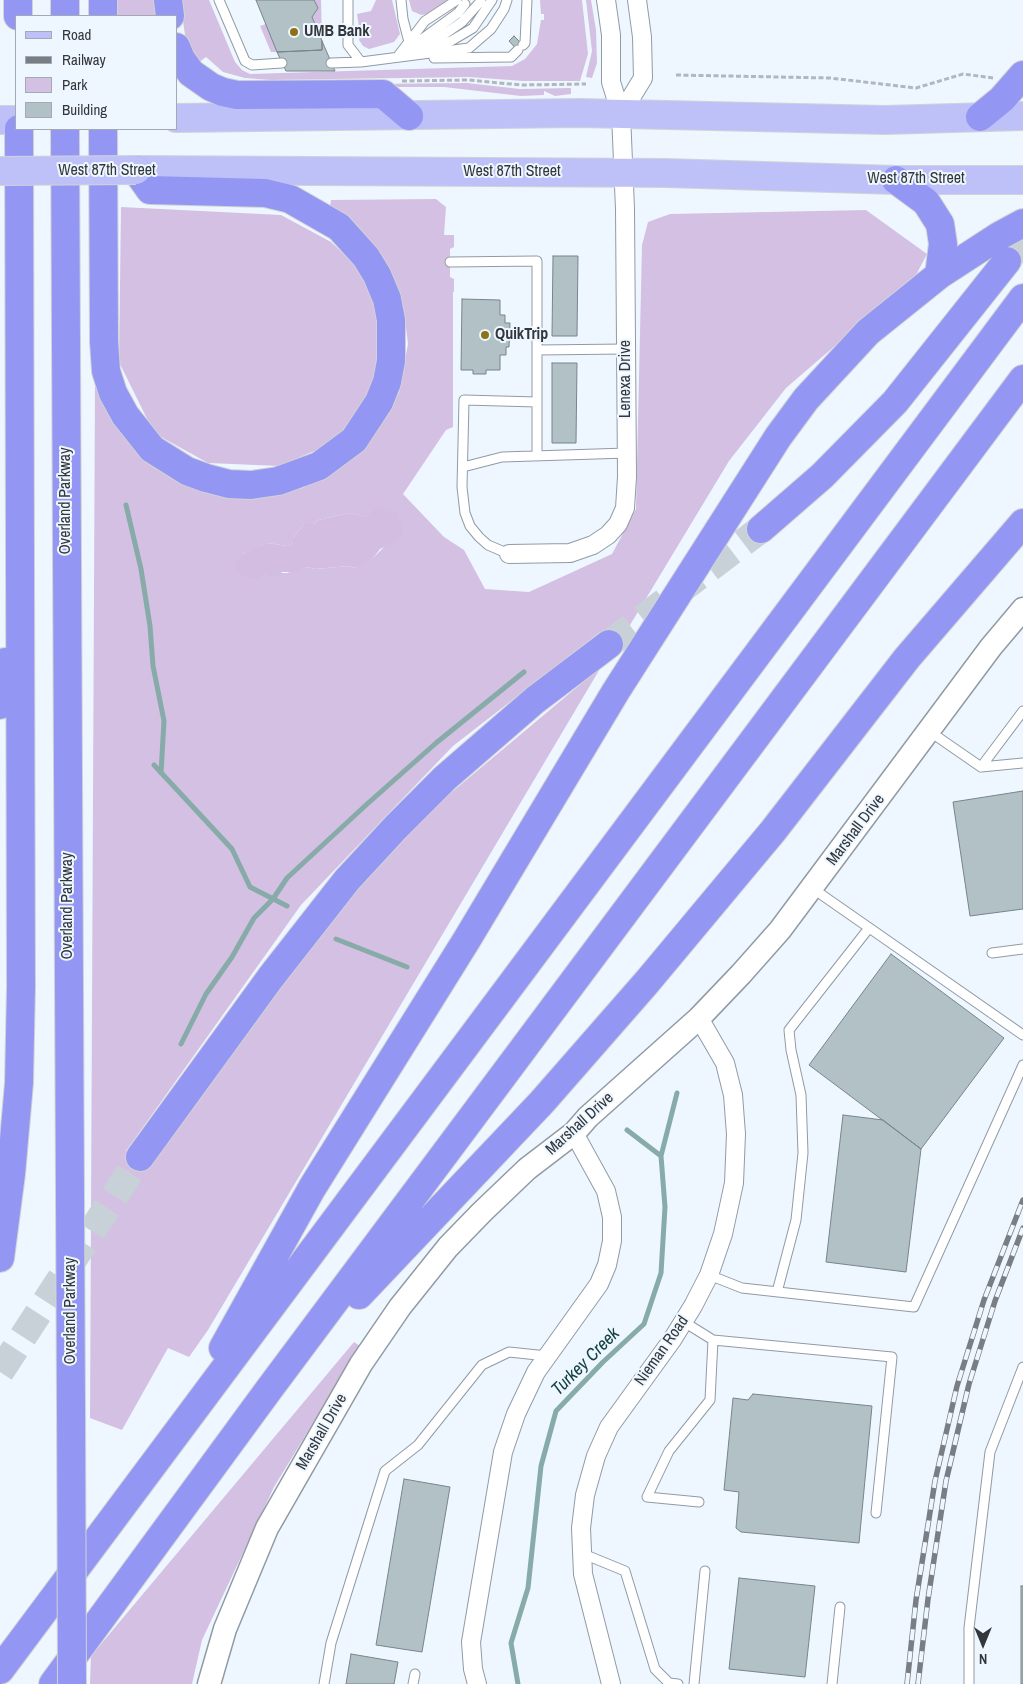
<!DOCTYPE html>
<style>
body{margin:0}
#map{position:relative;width:1023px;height:1684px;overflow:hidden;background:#eef7ff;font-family:"Archivo Narrow",sans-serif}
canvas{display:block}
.legend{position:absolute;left:15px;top:15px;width:162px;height:115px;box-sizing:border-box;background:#eef7ff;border:1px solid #a3aab1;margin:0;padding:6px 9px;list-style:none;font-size:15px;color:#33373b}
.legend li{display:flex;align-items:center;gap:10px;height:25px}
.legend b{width:25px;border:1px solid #a3aab1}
.north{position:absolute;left:958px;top:1619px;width:50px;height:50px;-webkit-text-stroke:4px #eef7ff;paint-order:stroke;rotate:180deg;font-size:14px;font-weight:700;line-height:20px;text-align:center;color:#33373b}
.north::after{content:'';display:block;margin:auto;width:18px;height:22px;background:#33373b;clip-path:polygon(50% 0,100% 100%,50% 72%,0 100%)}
</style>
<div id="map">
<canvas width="1023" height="1684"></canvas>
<ul class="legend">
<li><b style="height:6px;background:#bec1f8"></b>Road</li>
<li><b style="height:6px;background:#787e83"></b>Railway</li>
<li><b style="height:14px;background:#d4c0e2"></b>Park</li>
<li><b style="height:14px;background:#b2c1c5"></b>Building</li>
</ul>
<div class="north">N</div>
</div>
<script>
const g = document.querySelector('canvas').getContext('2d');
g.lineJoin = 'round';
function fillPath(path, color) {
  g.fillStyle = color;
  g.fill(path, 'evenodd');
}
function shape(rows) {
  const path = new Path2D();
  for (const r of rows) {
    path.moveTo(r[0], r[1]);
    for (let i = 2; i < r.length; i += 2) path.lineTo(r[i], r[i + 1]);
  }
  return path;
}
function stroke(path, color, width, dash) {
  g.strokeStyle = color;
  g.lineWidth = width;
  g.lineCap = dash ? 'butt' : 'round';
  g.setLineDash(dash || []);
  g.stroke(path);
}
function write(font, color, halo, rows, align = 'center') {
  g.font = font + ' "Archivo Narrow",sans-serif';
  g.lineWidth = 4;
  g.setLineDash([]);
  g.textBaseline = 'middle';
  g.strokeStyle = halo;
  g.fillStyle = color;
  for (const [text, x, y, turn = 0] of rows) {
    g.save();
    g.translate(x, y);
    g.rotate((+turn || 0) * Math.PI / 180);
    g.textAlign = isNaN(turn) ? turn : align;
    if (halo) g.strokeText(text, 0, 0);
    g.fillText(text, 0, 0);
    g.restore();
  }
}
fillPath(shape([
 [116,0,160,0,161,16,116,16],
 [180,0,209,0,235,62,242,70,250,74,512,66,525,59,537,44,541,20,544,20,544,14,541,14,540,0,582,0,588,54,580,81,523,81,469,77,271,80,245,78,223,72,206,57,198,63,185,35],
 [314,0,321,0,322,41,312,17,318,8],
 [376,0,392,0,400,34,394,42,369,49,363,46,359,40,363,27,359,27,357,14,371,11],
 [409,0,447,0,426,14,421,15,412,11],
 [586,0,591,0,596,30,597,63,592,78,586,77,592,51],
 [266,24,277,52,271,52,260,26],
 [467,83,520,89,571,88,571,94,555,96,544,91,544,95,521,96,444,87,374,87,370,84],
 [436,199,446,207,444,235,454,235,454,247,450,249,450,277,454,279,454,292,453,292,453,427,446,430,403,494,444,537,464,550,485,589,529,592,612,554,636,509,642,245,648,222,670,214,866,210,927,254,915,277,786,388,729,461,627,630,600,632,453,746,301,905,126,1151,150,1167,295,959,403,833,601,667,208,1330,189,1357,168,1348,122,1430,90,1418,95,381,123,430,250,495,303,488,342,465,373,429,399,393,408,344,404,310,388,267,330,207,331,200],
 [350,513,366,517,397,516,401,520,384,547,374,557,365,560,356,568,348,566,316,569,306,567,287,573,265,573,248,579,243,574,242,554,268,543,288,546,293,543,293,538,304,524,314,524,318,520],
 [121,207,281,215,331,242,365,274,383,337,374,390,338,441,279,466,208,463,154,433,119,362],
 [354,1342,360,1346,274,1487,202,1640,192,1684,90,1684,91,1656]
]), '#d4c0e2');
fillPath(shape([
 [378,507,393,510,401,520,403,534,400,540,380,549,374,557,356,568,348,566,316,569,306,567,294,572,282,572,278,577,270,577,265,573,256,579,248,579,235,571,235,564,242,554,255,548,268,543,288,546,293,543,293,538,304,524,314,524,318,520,350,513,367,517]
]), '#d3bee1');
stroke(shape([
 [126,505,141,569,150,626,153,666,164,721,161,773],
 [154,765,232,849,250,887,287,906],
 [336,939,407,967],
 [181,1044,206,994,232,957,254,918,273,899,287,878,366,805,436,743,524,672],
 [627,1130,661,1156],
 [518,1684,511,1643,528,1588,541,1466,556,1411,603,1362,644,1324,661,1273,665,1207,661,1156,677,1093]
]), '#86aba8', 5);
const building = shape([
 [256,0,314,0,318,8,312,17,322,41,322,50,277,52,256,0],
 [514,36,525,47,519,52,509,41,514,36],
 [322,41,335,71,286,71,277,52,322,50,322,41],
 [553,256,578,256,577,336,552,336,553,256],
 [462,299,500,300,500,315,505,315,505,323,510,323,509,347,506,347,506,355,500,355,500,370,486,370,486,374,473,374,473,370,461,370,462,299],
 [552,363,577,363,576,443,552,443,552,363],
 [1023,791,1023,909,970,916,953,802,1023,791],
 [891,954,1004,1038,921,1149,809,1065,891,954],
 [843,1115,883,1120,921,1149,906,1272,826,1262,843,1115],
 [753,1394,872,1406,859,1543,741,1532,736,1528,739,1492,724,1490,733,1398,748,1400,753,1394],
 [404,1479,450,1487,422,1652,376,1645,404,1479],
 [739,1578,815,1586,805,1677,729,1669,739,1578],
 [1021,1586,1023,1586,1023,1684,1021,1684,1021,1586],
 [351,1654,398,1662,394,1684,346,1684,351,1654]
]);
fillPath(building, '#b2c1c5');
stroke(building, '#778589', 1);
stroke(shape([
 [1007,261,1023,239],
 [609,644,761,529],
 [0,1372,140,1157]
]), '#c9d1d8', 28, [28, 14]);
const service = shape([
 [219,0,245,61,252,65,282,63],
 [348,0,348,45,361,62,469,48,491,29,504,9,507,0],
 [401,0,403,19,409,42],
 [414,45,458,13,465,4],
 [523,45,525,43,527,0],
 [423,50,451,41,473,28,492,0],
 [403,55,446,33,462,22,481,1],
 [398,56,425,21,457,0],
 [434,58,511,57,518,50],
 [331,63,361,62],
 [450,262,537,261,537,456],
 [537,350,626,349],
 [463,467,502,457,627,453],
 [509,554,488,545,479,537,470,526,465,513,462,487,464,400,537,402],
 [929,731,981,767,1023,711],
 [981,767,1023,763],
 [812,888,1023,1035],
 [992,953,1023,949],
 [709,1275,742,1288,914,1307,1023,1065],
 [777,1292,796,1220,803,1153,801,1095,791,1050,789,1030,869,928],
 [684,1322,713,1340,892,1357,876,1513],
 [699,1502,647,1497,669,1451,710,1400,713,1340],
 [581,1553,625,1571,655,1669,669,1683,678,1684],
 [324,1684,331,1643,385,1471,418,1445,482,1365,509,1352,547,1356],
 [413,1684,415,1674],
 [694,1684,705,1571],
 [832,1684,840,1607],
 [969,1684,969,1628,990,1452,1023,1367]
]);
const minor = shape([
 [621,114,643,78,642,37,637,0],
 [509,554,570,553,593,545,608,535,618,524,625,508,627,477,625,209,621,114,611,82,611,35,606,0],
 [477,1684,473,1669,471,1642,503,1452,516,1414,536,1372,599,1284,607,1265,612,1241,612,1217,606,1191,574,1133],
 [611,1684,583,1574,581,1528,585,1495,596,1456,609,1427,672,1340,693,1306,709,1275,723,1234,734,1183,736,1134,733,1095,725,1063,699,1018]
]);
const tertiary = shape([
 [209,1684,225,1629,267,1528,361,1364,400,1307,448,1247,482,1212,527,1169,574,1133,588,1117,699,1018,741,974,780,930,991,647,1023,609]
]);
const primary = shape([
 [176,118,580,113,885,120,1023,116],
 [0,120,16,120],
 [136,170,666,173,896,180,1023,180]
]);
const motorway = shape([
 [18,0,18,16],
 [65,0,65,16],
 [103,0,103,16],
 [168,0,170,16],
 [176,47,181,59,191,73,211,87,223,92,237,95,383,94,409,116],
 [980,117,1002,99,1023,75],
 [65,129,71,1407],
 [103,129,104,342,106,371,113,393,125,415,152,449,187,471,206,478,229,484,251,485,278,481,319,466,354,440,379,402,387,382,391,361,391,320,387,299,377,275,366,257,339,227,290,199,265,193,150,190,136,170],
 [896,180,926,202,940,224,943,244,939,275],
 [761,529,822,476,895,402,1007,261],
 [0,705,5,662],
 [140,1157,271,977,347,880,396,827,445,778,535,700,609,644],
 [0,1258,11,1174,19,1083,21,987,19,129],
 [359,1295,542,1102,647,982,773,831,907,658,1023,523],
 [223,1348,312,1188,466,941,616,691,778,437,806,399,868,332,939,275,999,236,1023,223],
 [0,1670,1023,298],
 [53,1684,270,1388,1023,379]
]);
stroke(service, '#919ba4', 11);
stroke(minor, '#919ba4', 20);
stroke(tertiary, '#919ba4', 25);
stroke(primary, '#d2d3d4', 30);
stroke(motorway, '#d2d3d4', 30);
stroke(shape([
 [676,75,830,78,916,88,963,74,993,78],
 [402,81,469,80,521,85,586,84]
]), '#b0b7be', 3, [5, 2.5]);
stroke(service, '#fff', 9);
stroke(minor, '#fff', 18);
stroke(tertiary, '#fff', 22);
stroke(primary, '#bec1f8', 28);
stroke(motorway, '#9397f3', 28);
const rail = shape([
 [907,1684,916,1600,935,1481,957,1386,984,1300,1023,1200],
 [918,1684,928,1599,946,1481,969,1384,995,1301,1023,1228]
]);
stroke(rail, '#787e83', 5.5);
stroke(rail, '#eef7ff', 4, [11]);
const primaryBridge = shape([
 [0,171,136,170]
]);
const motorwayBridge = shape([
 [71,1407,72,1684]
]);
stroke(primaryBridge, '#d2d3d4', 30, []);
stroke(motorwayBridge, '#d2d3d4', 30, []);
stroke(primaryBridge, '#bec1f8', 28);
stroke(motorwayBridge, '#9397f3', 28);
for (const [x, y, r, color] of [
 [294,32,5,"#8b7317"],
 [485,335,5,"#8b7317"]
]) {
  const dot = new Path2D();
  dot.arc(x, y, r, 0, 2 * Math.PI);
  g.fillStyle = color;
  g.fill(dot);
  stroke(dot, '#eef7ff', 2);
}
write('bold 16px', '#33373b', '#eef7ff', [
 ["UMB Bank",304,32],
 ["QuikTrip",495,335]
], 'left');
write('16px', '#33373b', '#eef7ff', [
 ["West 87th Street",107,171],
 ["West 87th Street",512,172],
 ["West 87th Street",916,179],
 ["Lenexa Drive",626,379,-90],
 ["Overland Parkway",66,501,-90],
 ["Marshall Drive",856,830,-53],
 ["Overland Parkway",68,906,-90],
 ["Marshall Drive",580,1124,-42],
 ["Overland Parkway",71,1311,-90],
 ["Nieman Road",662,1351,-55],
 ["Marshall Drive",322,1432,-60]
]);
write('italic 18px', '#15433f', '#eef7ff', [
 ["Turkey Creek",586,1362,-45]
]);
</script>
